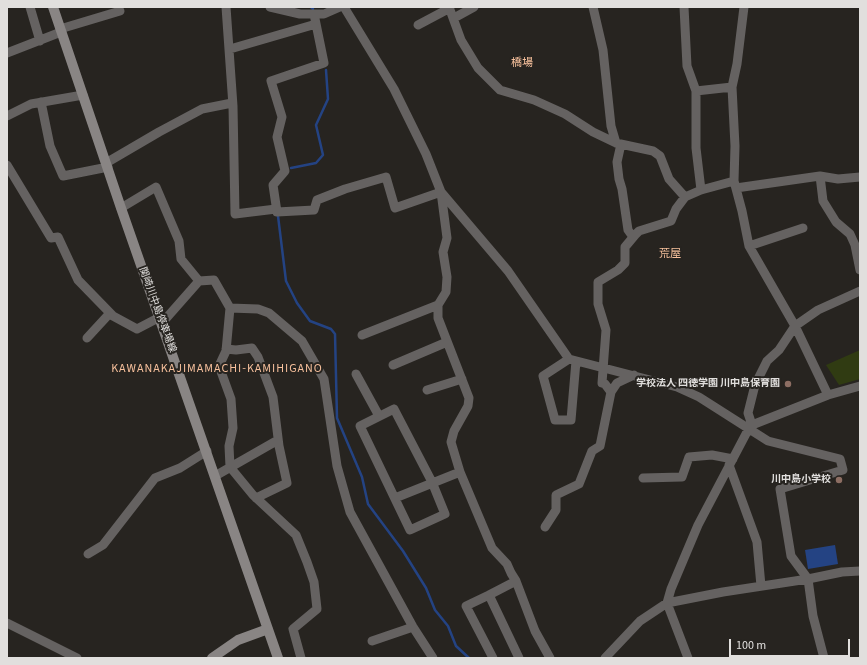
<!DOCTYPE html>
<meta charset="utf-8">
<style>
body{margin:0}
#map{position:relative;width:867px;height:665px;overflow:hidden;background:#272420;font-family:"Source Sans 3",sans-serif}
canvas{display:block}
.frame{position:absolute;inset:0;border:8px solid #e1dfdd;pointer-events:none}
.scale{position:absolute;left:729px;top:639px;width:121px;height:18px;box-sizing:border-box;border:2px solid #e1dfdd;border-top:0;padding-left:5px;font-size:12px;line-height:14px;white-space:nowrap;color:#e1dfdd;-webkit-text-stroke:3px #272420;paint-order:stroke}
</style>
<div id="map">
<canvas width="867" height="665"></canvas>
<div class="frame"></div>
<div class="scale">100 m</div>
</div>
<script>
const g = document.querySelector('canvas').getContext('2d');
g.lineJoin = 'round';
function fillPath(path, color) {
  g.fillStyle = color;
  g.fill(path, 'evenodd');
}
function shape(rows) {
  const path = new Path2D();
  for (const r of rows) {
    path.moveTo(r[0], r[1]);
    for (let i = 2; i < r.length; i += 2) path.lineTo(r[i], r[i + 1]);
  }
  return path;
}
function stroke(path, color, width, dash) {
  g.strokeStyle = color;
  g.lineWidth = width;
  g.lineCap = dash ? 'butt' : 'round';
  g.setLineDash(dash || []);
  g.stroke(path);
}
function write(font, color, halo, rows, align = 'center') {
  g.font = font + ' "Source Sans 3","Noto Sans JP",sans-serif';
  g.lineWidth = 4;
  g.setLineDash([]);
  g.textBaseline = 'middle';
  g.strokeStyle = halo;
  g.fillStyle = color;
  for (const [text, x, y, turn = 0] of rows) {
    g.save();
    g.translate(x, y);
    g.rotate((+turn || 0) * Math.PI / 180);
    g.textAlign = isNaN(turn) ? turn : align;
    if (halo) g.strokeText(text, 0, 0);
    g.fillText(text, 0, 0);
    g.restore();
  }
}
fillPath(shape([
 [860,350,860,379,839,385,826,365]
]), '#303b12');
fillPath(shape([
 [835,545,838,564,808,569,805,550]
]), '#244383');
stroke(shape([
 [311,7,313,9],
 [291,168,316,163,323,155,316,125,328,99,326,70],
 [278,216,286,281,297,303,310,321,331,329,335,334,337,418,362,477,368,504,403,551,426,588,435,610,448,626,456,646,469,658]
]), '#244383', 2.5);
stroke(shape([
 [30,7,40,41],
 [226,7,233,106,235,214,276,209],
 [270,7,300,14,324,14,340,7],
 [344,7,394,89,426,154,441,192,508,271,569,359,677,387,699,397,768,441,840,459,843,470,780,489,791,556,808,579,813,616,824,658],
 [449,7,461,40,478,68,500,90,534,100,565,114,593,132,616,143,653,151,660,156,669,179,685,197,701,190,734,181],
 [593,7,603,50,611,126,616,143],
 [684,7,687,66,696,91,732,87],
 [744,7,737,64,732,87,735,146,734,181,742,211,749,246,795,326,828,395],
 [314,14,324,63,271,81,282,117,277,137,285,171,273,185,277,212,314,210,317,200,345,189,386,177,395,208,441,192,447,238,443,252,447,277,446,292,438,305,438,318,469,398,468,406,454,431,451,442,460,472,492,548,507,564,511,573,516,581,535,631,550,658],
 [454,18,474,7],
 [418,25,450,8],
 [60,29,120,11],
 [230,49,316,24],
 [7,53,61,32],
 [696,91,696,148,701,190],
 [41,102,50,146,63,176,108,167],
 [7,116,31,104,83,95],
 [621,144,617,162,619,179,622,189,628,230,633,237],
 [106,163,159,132,202,109,232,103],
 [7,165,51,238,58,237,78,280,113,316,137,329,160,317],
 [820,176,823,201,836,222,850,234,855,245,860,270],
 [736,188,820,176,838,179,860,177],
 [121,208,156,187,179,241,181,259,199,281],
 [749,246,803,228],
 [230,308,226,351,219,366,231,399,233,428,229,446,230,467,253,495,296,535,307,562,314,582,317,609,293,629,301,658],
 [162,323,199,281,214,280,230,308,258,309,269,313,302,341,324,379,337,466,350,512,413,627,433,658],
 [362,335,438,305],
 [87,338,110,313],
 [226,349,236,350,252,348,258,357,273,397,279,446,287,483,256,498],
 [569,359,543,376,555,420,571,420,576,361],
 [393,365,447,342],
 [356,374,379,416],
 [427,390,462,379],
 [611,392,605,384,602,383,606,330,598,304,598,282,618,270,625,263,625,247,635,235,639,231,671,221,676,209,685,197],
 [394,409,432,482,445,514,410,530,360,426,394,409],
 [752,425,748,413,755,385,767,361,779,350,795,326,818,310,860,291],
 [729,465,757,542,761,586],
 [215,476,278,440],
 [643,478,682,477,689,457,712,455,733,459],
 [395,498,460,472],
 [545,527,556,510,556,495,579,484,592,451,600,446,611,392,617,383,634,375],
 [88,554,103,545,155,478,180,468,207,451],
 [516,581,489,595,519,658],
 [489,595,466,606,493,658],
 [7,623,77,658],
 [372,641,413,627],
 [605,658,640,621,667,603,723,592,808,579,842,572,860,571],
 [688,658,667,603,671,589,698,525,748,430,752,425,828,395,860,386]
]), '#656261', 9);
stroke(shape([
 [53,7,121,208,278,658],
 [212,658,238,640,268,629]
]), '#898584', 10);
for (const [x, y, r, color] of [
 [788,384,4,"#8d6e63"],
 [839,480,4,"#8d6e63"]
]) {
  const dot = new Path2D();
  dot.arc(x, y, r, 0, 2 * Math.PI);
  g.fillStyle = color;
  g.fill(dot);
  stroke(dot, '#272420', 1.5);
}
write('10px', '#e1dfdd', '#272420', [
 ["関崎川中島停車場線",157,310,70]
]);
write('bold 10px', '#e1dfdd', '#272420', [
 ["学校法人 四徳学園 川中島保育園",780,384],
 ["川中島小学校",831,480]
], 'right');
write('11px', '#f7c09c', '#272420', [
 ["橋場",522,64],
 ["荒屋",670,255]
]);
g.letterSpacing = '1px';
write('12px', '#f7c09c', '#272420', [
 ["KAWANAKAJIMAMACHI-KAMIHIGANO",217,369]
]);
g.letterSpacing = '0px';
</script>
